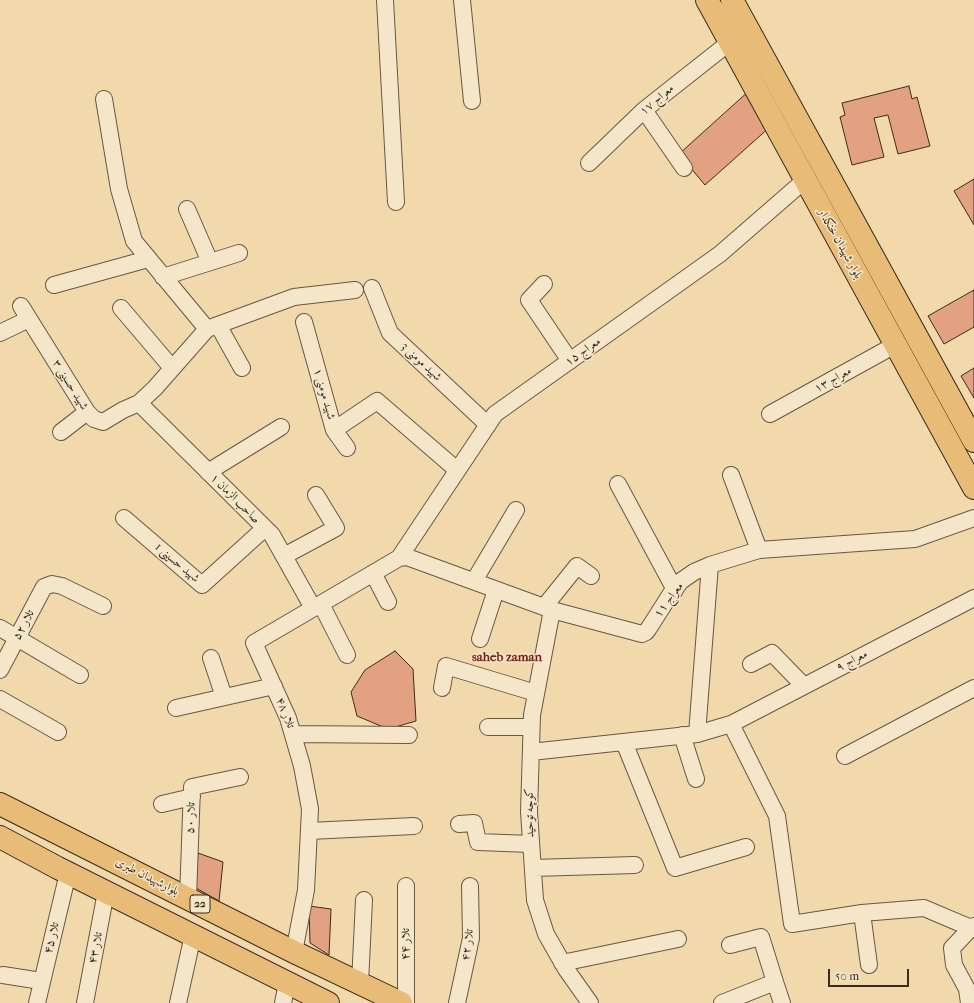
<!DOCTYPE html>
<meta charset="utf-8">
<style>
body{margin:0}
#map{position:relative;width:974px;height:1003px;overflow:hidden;background:#f1d9ac;font-family:"IM FELL French Canon",serif}
canvas{display:block}
.scale{position:absolute;left:828px;top:969px;width:81px;height:18px;box-sizing:border-box;border:2px solid #3a2c21;border-top:0;padding-left:5px;font-size:12px;line-height:14px;white-space:nowrap;color:#3a2c21;-webkit-text-stroke:3px #f6e6c9;paint-order:stroke}
</style>
<div id="map">
<canvas width="974" height="1003"></canvas>
<div class="scale">50 m</div>
</div>
<script>
const g = document.querySelector('canvas').getContext('2d');
g.lineJoin = 'round';
function fillPath(path, color) {
  g.fillStyle = color;
  g.fill(path, 'evenodd');
}
function shape(rows) {
  const path = new Path2D();
  for (const r of rows) {
    path.moveTo(r[0], r[1]);
    for (let i = 2; i < r.length; i += 2) path.lineTo(r[i], r[i + 1]);
  }
  return path;
}
function stroke(path, color, width, dash) {
  g.strokeStyle = color;
  g.lineWidth = width;
  g.lineCap = dash ? 'butt' : 'round';
  g.setLineDash(dash || []);
  g.stroke(path);
}
function write(font, color, halo, rows, align = 'center') {
  g.font = font + ' "IM FELL French Canon",Amiri,serif';
  g.lineWidth = 3;
  g.setLineDash([]);
  g.textBaseline = 'middle';
  g.strokeStyle = halo;
  g.fillStyle = color;
  for (const [text, x, y, turn = 0] of rows) {
    g.save();
    g.translate(x, y);
    g.rotate((+turn || 0) * Math.PI / 180);
    g.textAlign = isNaN(turn) ? turn : align;
    if (halo) g.strokeText(text, 0, 0);
    g.fillText(text, 0, 0);
    g.restore();
  }
}
const building = shape([
 [909,86,912,99,917,97,930,146,898,154,888,115,874,118,884,157,852,165,840,117,845,115,842,103,909,86],
 [750,90,771,126,705,185,679,154,750,90],
 [974,179,974,225,954,191,974,179],
 [974,290,974,327,944,344,928,316,974,290],
 [974,368,974,398,961,376,974,368],
 [395,651,413,669,416,721,388,729,357,716,351,692,365,670,395,651],
 [198,853,223,862,219,901,196,888,198,853],
 [309,906,331,909,329,955,310,943,309,906]
]);
fillPath(building, '#e2a281');
stroke(building, '#3a2c21', 1);
const minor = shape([
 [385,0,396,202],
 [462,0,472,101],
 [104,99,119,189,134,241,207,329],
 [644,110,684,168],
 [589,163,644,110,730,42],
 [187,209,210,262],
 [163,277,239,253],
 [544,284,529,300,570,361],
 [54,285,148,259],
 [372,288,390,333,488,425],
 [21,306,87,412,94,419,103,422,123,410,139,403,155,388,207,329,294,297,355,290],
 [121,308,172,368],
 [304,322,334,430,377,401,457,470],
 [218,325,242,368],
 [0,333,29,319],
 [139,403,272,535,313,608],
 [770,414,895,345],
 [334,430,347,448],
 [61,432,87,412],
 [208,472,281,427],
 [731,475,759,550],
 [618,484,675,590],
 [124,518,202,585,265,528],
 [284,556,336,528,316,495],
 [399,558,495,414,720,254,805,180],
 [373,573,388,602],
 [474,581,516,510],
 [321,604,347,655],
 [544,607,577,566,591,576],
 [552,610,532,715,529,812,535,900,546,934,566,969,590,1003],
 [0,628,80,675],
 [480,639,496,590],
 [211,658,224,697],
 [751,664,772,653,804,686],
 [0,670,44,587,52,584,62,586,103,606],
 [442,688,446,666,536,693],
 [0,699,58,732],
 [176,708,274,686],
 [731,724,974,598],
 [488,727,531,727],
 [293,734,409,735],
 [697,734,710,565],
 [682,735,696,779],
 [624,742,675,868,746,847],
 [531,752,697,734,731,724,777,816,792,924,862,913,924,908,971,928],
 [845,756,974,688],
 [162,804,192,797],
 [459,824,474,823,478,842,531,844],
 [309,831,414,826],
 [533,868,635,865],
 [406,886,406,1003],
 [188,898,192,787,240,777],
 [862,913,869,965],
 [730,945,761,937,775,982],
 [294,952,306,890,310,809,302,766,288,718,254,643,399,558,407,557,552,610,642,634,646,632,649,628,670,595,681,581,694,572,710,565,759,550,915,539,974,518],
 [562,963,678,939],
 [3,975,41,981],
 [360,983,364,900],
 [37,1003,68,873],
 [85,1003,106,892],
 [178,1003,193,935],
 [283,1003,287,983],
 [457,1003,471,938,470,886],
 [722,1003,775,982,782,1003],
 [969,1003,967,989,954,965,952,948,971,928,974,926]
]);
const highway = shape([
 [707,0,974,488],
 [732,0,974,441],
 [0,804,294,952,401,1003],
 [0,837,58,868,328,1003]
]);
stroke(minor, '#685744', 18);
stroke(highway, '#3a2c21', 24);
stroke(minor, '#f6e6c9', 16);
stroke(highway, '#e8bc76', 22);
for (const [x, y, w] of [
 [200,904,20]
]) {
  const box = new Path2D();
  box.roundRect(x - w / 2, y - 9, w, 18, 3);
  g.fillStyle = '#f6e6c9';
  g.fill(box);
  stroke(box, '#3a2c21', 1);
}
write('bold 11px', '#3a2c21', null, [
 ["22",200,904]
]);
write('12px', '#3a2c21', '#f6e6c9', [
 ["معراج ۱۷",657,100,-40],
 ["بلوار شهیدان خنکدار",840,244,61],
 ["معراج ۱۵",583,352,-35],
 ["شهید مومنی 3",421,362,43],
 ["معراج ۱۳",833,380,-29],
 ["شهید حسینی ۳",70,385,58],
 ["شهید مومنی ۱",324,394,74],
 ["صاحب الزمان ۱",235,499,45],
 ["شهید حسینی 1",177,563,40],
 ["معراج ۱۱",669,600,-53],
 ["تلار ۵۲",24,625,-62],
 ["معراج ۹",852,661,-27],
 ["تلار ۴۸",285,713,68],
 ["کوچه توحید",530,813,-91],
 ["تلار ۵۰",191,818,-88],
 ["بلوارشهیدان طبری",147,877,27],
 ["تلار ۴۵",52,938,-76],
 ["تلار ۴۴",406,944,-90],
 ["تلار ۴۲",468,945,-83],
 ["تلار ۴۳",96,948,-79]
]);
write('bold 13px', '#7a1f14', '#f6e6c9', [
 ["saheb zaman",507,658]
]);
</script>
